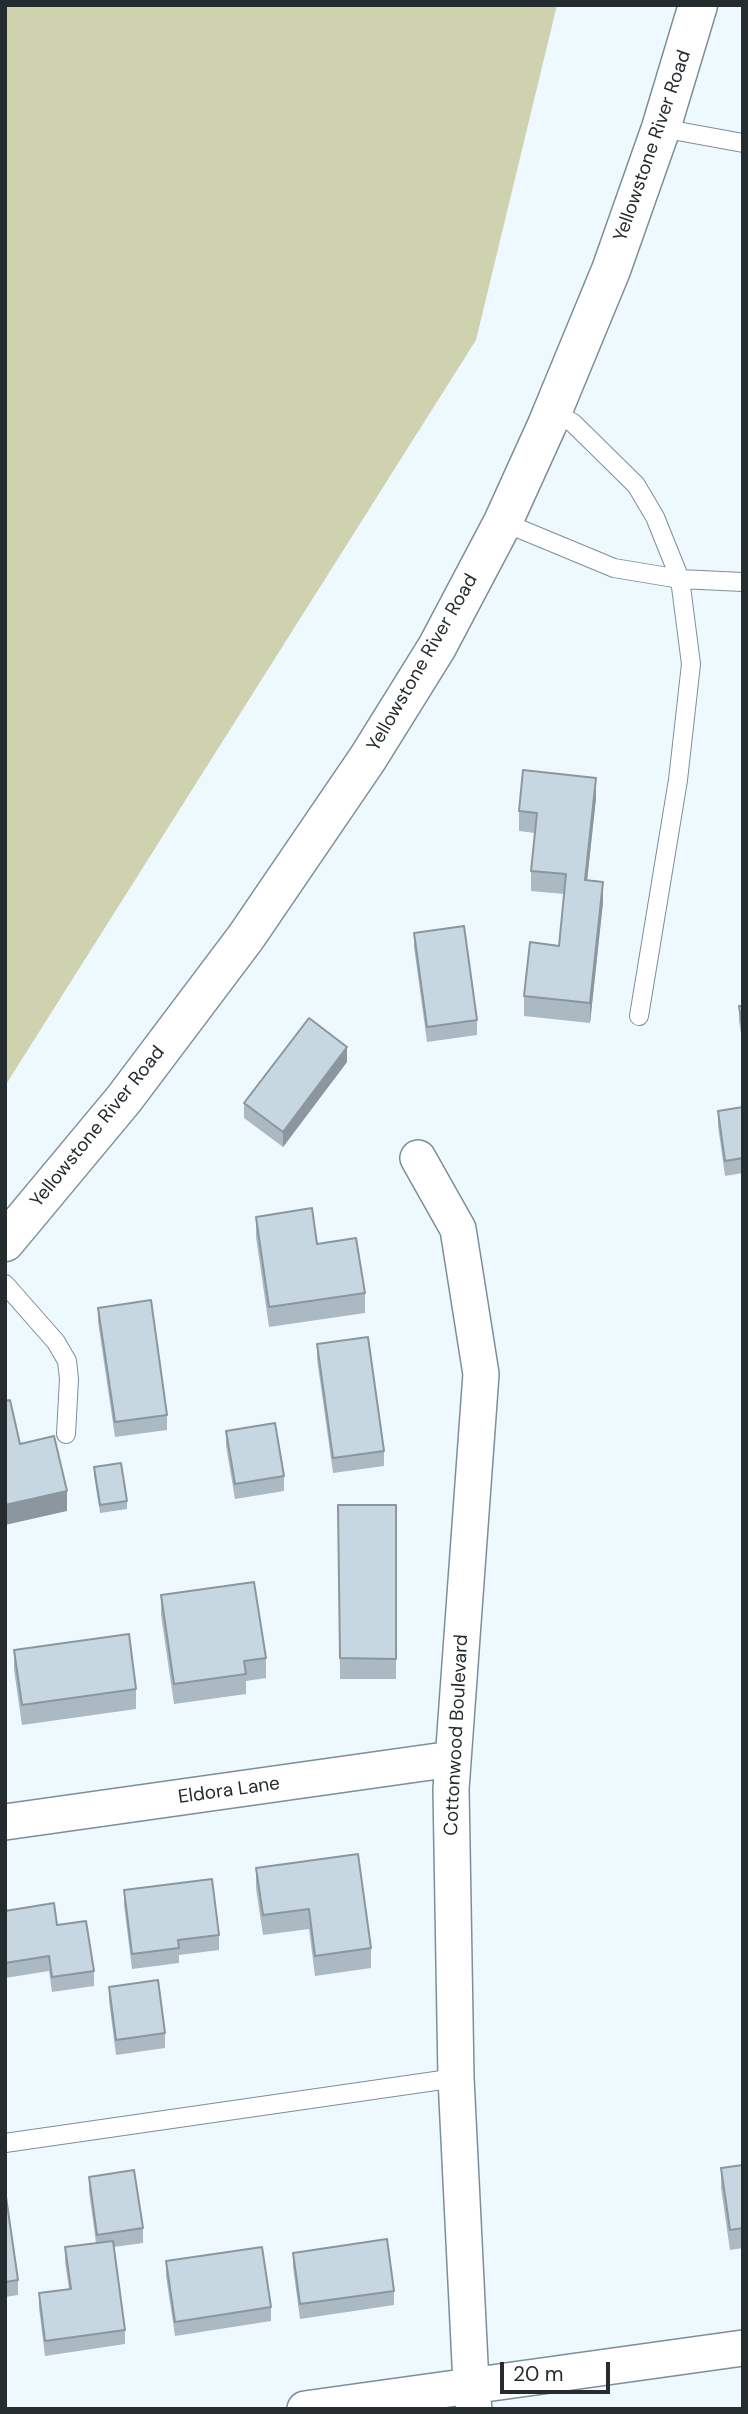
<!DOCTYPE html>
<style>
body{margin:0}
#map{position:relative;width:748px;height:2414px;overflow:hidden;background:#eef9ff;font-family:"DM Sans",sans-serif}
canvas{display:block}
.frame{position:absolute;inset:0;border:7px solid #252c2f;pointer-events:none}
.scale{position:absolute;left:500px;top:2362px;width:110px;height:32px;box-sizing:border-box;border:4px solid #252c2f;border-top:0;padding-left:9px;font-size:21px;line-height:24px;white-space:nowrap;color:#252c2f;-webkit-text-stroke:5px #fff;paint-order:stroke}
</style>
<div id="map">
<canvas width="748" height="2414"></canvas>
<div class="frame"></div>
<div class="scale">20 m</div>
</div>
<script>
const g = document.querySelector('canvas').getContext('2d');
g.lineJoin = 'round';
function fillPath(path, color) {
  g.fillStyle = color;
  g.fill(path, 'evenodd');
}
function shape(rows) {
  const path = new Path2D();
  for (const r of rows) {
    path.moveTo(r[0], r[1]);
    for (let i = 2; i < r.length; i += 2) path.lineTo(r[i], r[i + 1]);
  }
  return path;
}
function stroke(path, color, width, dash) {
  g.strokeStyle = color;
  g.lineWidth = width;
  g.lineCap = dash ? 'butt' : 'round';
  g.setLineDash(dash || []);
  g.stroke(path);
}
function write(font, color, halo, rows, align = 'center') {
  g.font = font + ' "DM Sans",sans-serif';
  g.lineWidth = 5;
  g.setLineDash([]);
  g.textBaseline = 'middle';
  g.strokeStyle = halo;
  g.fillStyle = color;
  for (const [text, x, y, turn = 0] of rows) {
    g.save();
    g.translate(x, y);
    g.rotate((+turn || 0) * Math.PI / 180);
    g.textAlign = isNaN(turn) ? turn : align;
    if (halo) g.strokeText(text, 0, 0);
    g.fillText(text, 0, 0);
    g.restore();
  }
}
fillPath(shape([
 [5,5,557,5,476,340,5,1086]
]), '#cfd2ae');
const lane = shape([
 [661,128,743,143],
 [553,412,573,423,636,485,655,517,680,579,691,664,678,780,639,1016],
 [503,522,614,568,680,579,743,582],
 [5,1284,56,1342,67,1361,69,1379,66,1434],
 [5,2143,456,2078]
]);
const street = shape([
 [418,1158,458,1229,481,1374,451,1789,456,2078,471,2384,474,2409],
 [5,1822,452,1759],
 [305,2409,743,2348]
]);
const secondary = shape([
 [5,1242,124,1099,246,937,368,758,437,647,503,522,547,425,611,270,661,128,698,5]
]);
stroke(lane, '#7e8e97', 20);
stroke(street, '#7e8e97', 38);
stroke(secondary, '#7e8e97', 41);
stroke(lane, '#fff', 18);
stroke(street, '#fff', 35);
stroke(secondary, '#fff', 38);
fillPath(shape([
 [596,798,587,880,603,902,590,1023,524,1016,524,996,559,946,564,894,531,891,531,871,535,833,519,831,519,811],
 [414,933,477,1020,477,1035,427,1042,414,947],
 [739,1006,743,1006,743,1046,739,1021],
 [347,1062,283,1147,244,1118,244,1103],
 [743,1107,743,1173,725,1176,718,1126,718,1111],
 [256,1217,317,1244,365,1293,365,1313,269,1327,256,1237],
 [98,1308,167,1415,167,1430,115,1437,98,1322],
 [317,1344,384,1451,384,1466,333,1473,317,1359],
 [226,1431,284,1476,284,1491,235,1499,226,1446],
 [94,1467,127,1501,127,1509,100,1513,94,1475],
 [338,1505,396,1505,396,1679,340,1679],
 [161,1595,266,1658,266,1678,246,1681,246,1694,174,1704,161,1615],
 [14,1650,136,1689,136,1709,22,1725,14,1670],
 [256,1868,371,1948,371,1968,315,1976,309,1929,263,1935,256,1888],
 [124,1890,219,1935,219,1950,179,1955,179,1963,132,1969,124,1905],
 [5,1911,57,1925,94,1971,94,1986,52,1992,49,1971,5,1978],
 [109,1987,165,2033,165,2048,116,2055,109,2001],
 [743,2165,743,2248,730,2250,721,2188,721,2168],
 [89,2177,143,2228,143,2243,114,2247,125,2330,125,2344,45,2356,39,2308,39,2293,69,2289,65,2262,65,2247,96,2243,89,2191],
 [5,2190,18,2280,18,2295,5,2297],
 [293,2253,394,2291,394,2305,300,2319,293,2267],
 [166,2261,271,2307,271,2321,175,2336,166,2276]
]), '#aab9c2');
fillPath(shape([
 [596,778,596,798,585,900,585,880],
 [603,882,603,902,590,1023,590,1003],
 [347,1047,347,1062,283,1147,283,1132],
 [67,1491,67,1511,5,1525,5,1505]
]), '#8b969e');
const building = shape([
 [523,770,596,778,585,880,603,882,590,1003,524,996,530,942,559,946,566,874,531,871,537,813,519,811,523,770],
 [464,926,477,1020,427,1027,414,933,464,926],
 [739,1006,743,1006,743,1032,739,1006],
 [309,1018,347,1047,283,1132,244,1103,309,1018],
 [743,1107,743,1158,725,1161,718,1111,743,1107],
 [312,1208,317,1244,356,1238,365,1293,269,1307,256,1217,312,1208],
 [151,1300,167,1415,115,1422,98,1308,151,1300],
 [368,1337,384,1451,333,1458,317,1344,368,1337],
 [10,1400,20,1444,54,1436,67,1491,5,1505,5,1401,10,1400],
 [275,1423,284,1476,235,1484,226,1431,275,1423],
 [121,1463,127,1501,100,1505,94,1467,121,1463],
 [338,1505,396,1505,396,1659,340,1658,338,1505],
 [254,1582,266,1658,244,1661,246,1674,174,1684,161,1595,254,1582],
 [129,1634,136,1689,22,1705,14,1650,129,1634],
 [358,1854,371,1948,315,1956,309,1909,263,1915,256,1868,358,1854],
 [212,1879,219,1935,178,1940,179,1948,132,1954,124,1890,212,1879],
 [54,1903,57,1925,86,1921,94,1971,52,1977,49,1956,5,1963,5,1911,54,1903],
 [158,1980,165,2033,116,2040,109,1987,158,1980],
 [743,2165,743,2228,730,2230,721,2168,743,2165],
 [134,2170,143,2228,97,2235,89,2177,134,2170],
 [5,2190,18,2280,5,2282,5,2190],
 [387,2239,394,2291,300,2304,293,2253,387,2239],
 [113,2241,125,2330,45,2341,39,2293,71,2289,65,2247,113,2241],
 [262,2247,271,2307,175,2322,166,2261,262,2247]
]);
fillPath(building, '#c6d7e1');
stroke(building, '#8b969e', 2);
write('19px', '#252c2f', '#fff', [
 ["Yellowstone River Road",653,146,-71],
 ["Yellowstone River Road",423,663,-60],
 ["Yellowstone River Road",98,1127,-51],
 ["Cottonwood Boulevard",457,1735,-87],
 ["Eldora Lane",229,1791,-8]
]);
</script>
